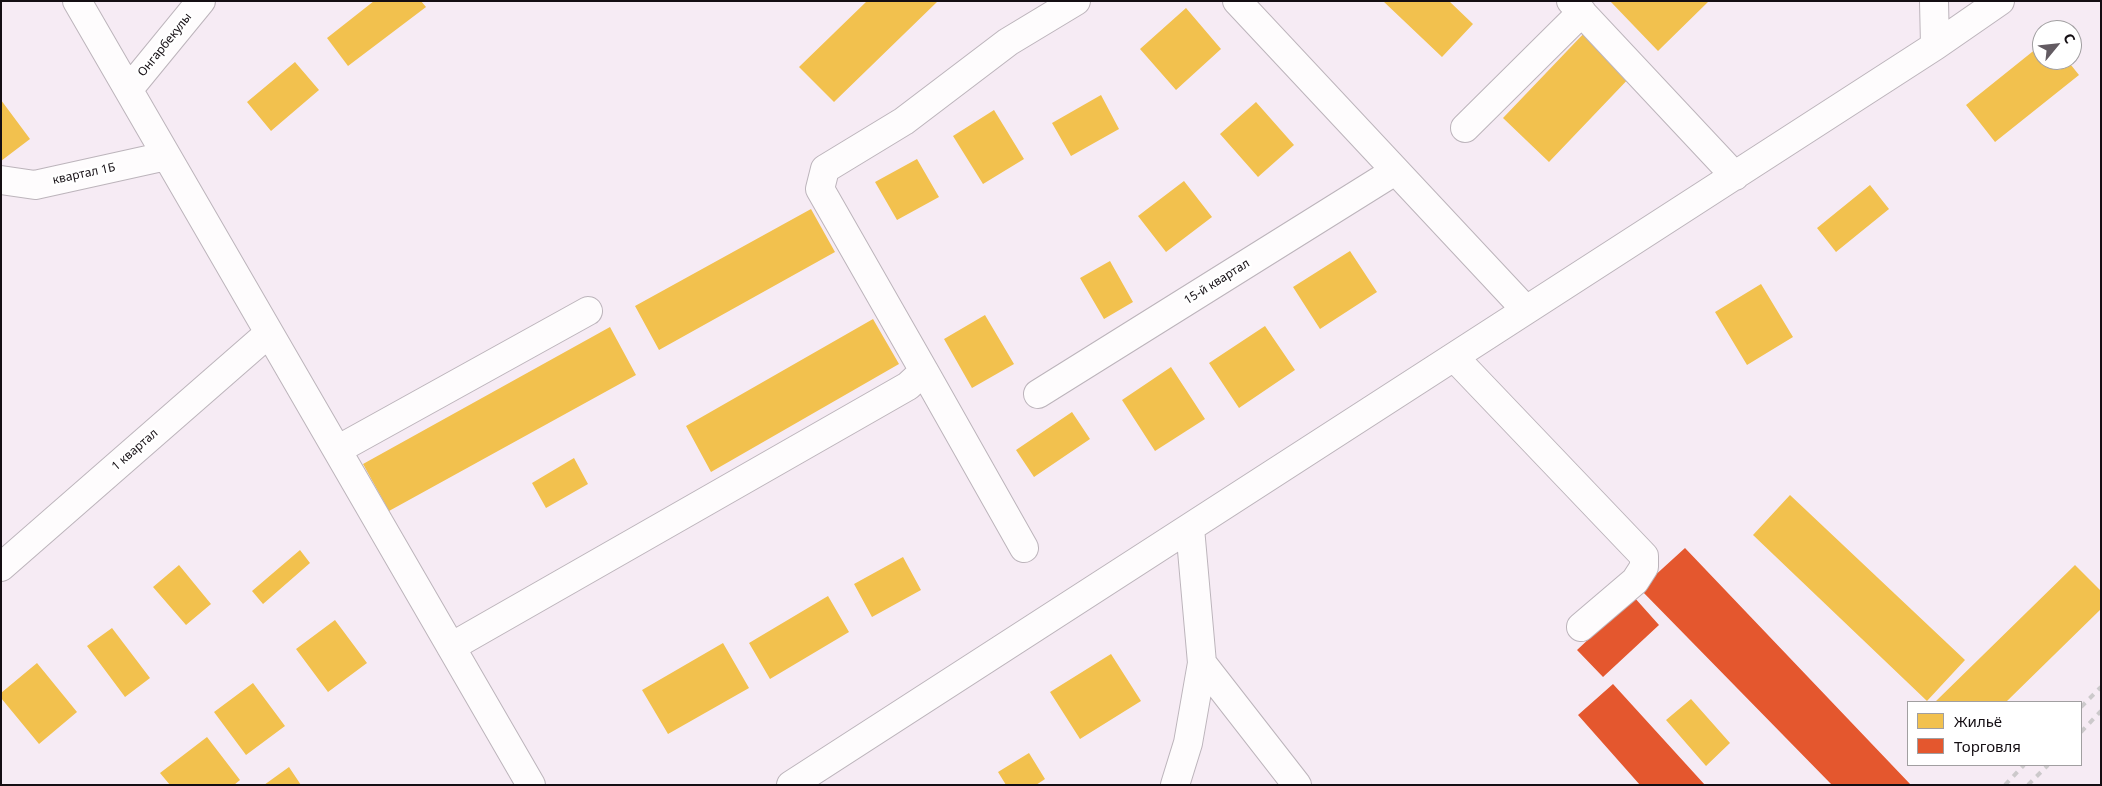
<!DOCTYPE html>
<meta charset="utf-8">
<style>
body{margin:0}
#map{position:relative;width:2102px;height:786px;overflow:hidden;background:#f6ebf4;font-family:"Noto Sans",sans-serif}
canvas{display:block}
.frame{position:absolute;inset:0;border:2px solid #140e13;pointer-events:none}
.legend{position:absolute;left:1907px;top:701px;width:175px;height:65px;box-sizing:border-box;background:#fff;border:1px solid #a19fa1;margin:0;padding:6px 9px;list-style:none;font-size:15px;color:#140e13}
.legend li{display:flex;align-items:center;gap:10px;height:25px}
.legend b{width:25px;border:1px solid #a19fa1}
.north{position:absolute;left:2032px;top:20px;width:50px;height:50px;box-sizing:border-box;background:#fff;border:1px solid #a19fa1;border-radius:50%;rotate:62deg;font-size:14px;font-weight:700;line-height:20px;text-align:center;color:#140e13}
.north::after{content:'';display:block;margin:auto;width:18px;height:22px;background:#635b62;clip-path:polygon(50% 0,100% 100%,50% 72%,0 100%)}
</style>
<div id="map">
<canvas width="2102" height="786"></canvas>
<div class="frame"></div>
<ul class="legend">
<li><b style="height:14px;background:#f2c14e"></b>Жильё</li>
<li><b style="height:14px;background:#e4572e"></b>Торговля</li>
</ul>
<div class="north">С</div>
</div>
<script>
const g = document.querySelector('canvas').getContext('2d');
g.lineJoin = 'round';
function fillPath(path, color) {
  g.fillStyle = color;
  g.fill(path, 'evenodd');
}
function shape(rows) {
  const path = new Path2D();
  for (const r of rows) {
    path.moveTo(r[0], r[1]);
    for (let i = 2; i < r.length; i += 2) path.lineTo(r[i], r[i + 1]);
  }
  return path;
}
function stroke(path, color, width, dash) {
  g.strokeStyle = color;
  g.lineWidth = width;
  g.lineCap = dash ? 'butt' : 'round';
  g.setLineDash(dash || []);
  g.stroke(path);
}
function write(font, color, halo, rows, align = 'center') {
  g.font = font + ' "Noto Sans",sans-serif';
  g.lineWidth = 5;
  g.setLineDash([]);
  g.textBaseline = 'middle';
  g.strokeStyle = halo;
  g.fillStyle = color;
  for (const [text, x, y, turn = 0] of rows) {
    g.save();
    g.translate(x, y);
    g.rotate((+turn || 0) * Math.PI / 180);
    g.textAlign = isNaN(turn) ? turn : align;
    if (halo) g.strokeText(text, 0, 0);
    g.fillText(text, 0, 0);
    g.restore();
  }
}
fillPath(shape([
 [374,1,421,1,426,7,348,66,327,38],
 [867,1,938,1,834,102,799,67],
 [1383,1,1449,1,1473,24,1442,57],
 [1610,1,1709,1,1658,51],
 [1186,8,1221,49,1176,90,1140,49],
 [1588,29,1634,73,1549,162,1503,118],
 [2042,44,2042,60,2067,60,2079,75,1995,142,1966,105],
 [295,62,319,90,271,131,247,102],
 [1101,95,1119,129,1071,156,1052,123],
 [1,100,30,139,1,161],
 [1256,102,1294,145,1258,177,1220,134],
 [994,110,1024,159,983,184,953,136],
 [917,159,939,197,897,220,875,182],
 [1184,181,1212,217,1166,252,1138,216],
 [1870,185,1889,209,1836,252,1817,228],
 [811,209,835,252,659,350,635,306],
 [1350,251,1377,292,1320,329,1293,287],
 [1110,261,1133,302,1104,319,1080,278],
 [1761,284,1793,337,1747,365,1715,312],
 [985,315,1014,364,972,388,944,339],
 [873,319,899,364,711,472,686,426],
 [1265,326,1295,370,1239,408,1209,363],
 [610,327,636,375,389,511,363,464],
 [1171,367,1205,419,1155,451,1122,400],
 [1072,412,1090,439,1034,477,1016,450],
 [574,458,588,484,546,508,532,483],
 [1790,495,1965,660,1927,701,1753,535],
 [300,550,310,563,263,604,252,591],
 [903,557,921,590,872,617,854,584],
 [179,565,211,604,186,625,153,587],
 [2075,565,2101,591,2101,609,2006,702,1935,702],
 [828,596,849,632,770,679,749,643],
 [335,620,367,663,328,692,296,649],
 [112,628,150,678,125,697,87,646],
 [723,643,749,688,668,734,642,690],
 [1111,654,1141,701,1080,739,1050,692],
 [37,663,77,712,39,744,1,698,1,693],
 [253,683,285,726,246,755,214,712],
 [1691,699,1730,743,1706,766,1666,720],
 [207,737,240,780,234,785,170,785,160,773],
 [1029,753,1045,779,1036,785,1006,785,998,772],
 [289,767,301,785,264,785]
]), '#f2c14e');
fillPath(shape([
 [1685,548,1911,785,1832,785,1640,589],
 [1634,597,1659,625,1603,677,1577,650],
 [1613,684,1705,785,1640,785,1578,715]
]), '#e4572e');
const minor = shape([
 [77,1,531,785],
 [1237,1,1526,310],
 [1571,1,1735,176],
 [1934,1,1935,46],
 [129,89,201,1],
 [1465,128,1582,12],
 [1,180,35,185,166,156],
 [1454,357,1644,556,1644,567,1635,581,1581,627],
 [924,371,1024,548],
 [1038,394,1395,171],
 [337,450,588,311],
 [1190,528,1202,663,1297,785],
 [1,567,269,333],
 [451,647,908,386,924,371,820,189,825,169,904,121,1008,42,1076,1],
 [791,785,1935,46,2000,1],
 [1175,785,1188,743,1202,663]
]);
stroke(minor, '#bcb4bb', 30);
stroke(minor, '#fefcfd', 28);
stroke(shape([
 [2081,707,2101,687],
 [2081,732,2101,711],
 [2005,785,2024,765],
 [2028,785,2048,765]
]), '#ccc9cb', 4, [6, 6]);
write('12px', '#140e13', '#fff', [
 ["Онгарбекулы",165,45,-51],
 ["квартал 1Б",84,174,-12],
 ["15-й квартал",1217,282,-32],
 ["1 квартал",135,450,-41]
]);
</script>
